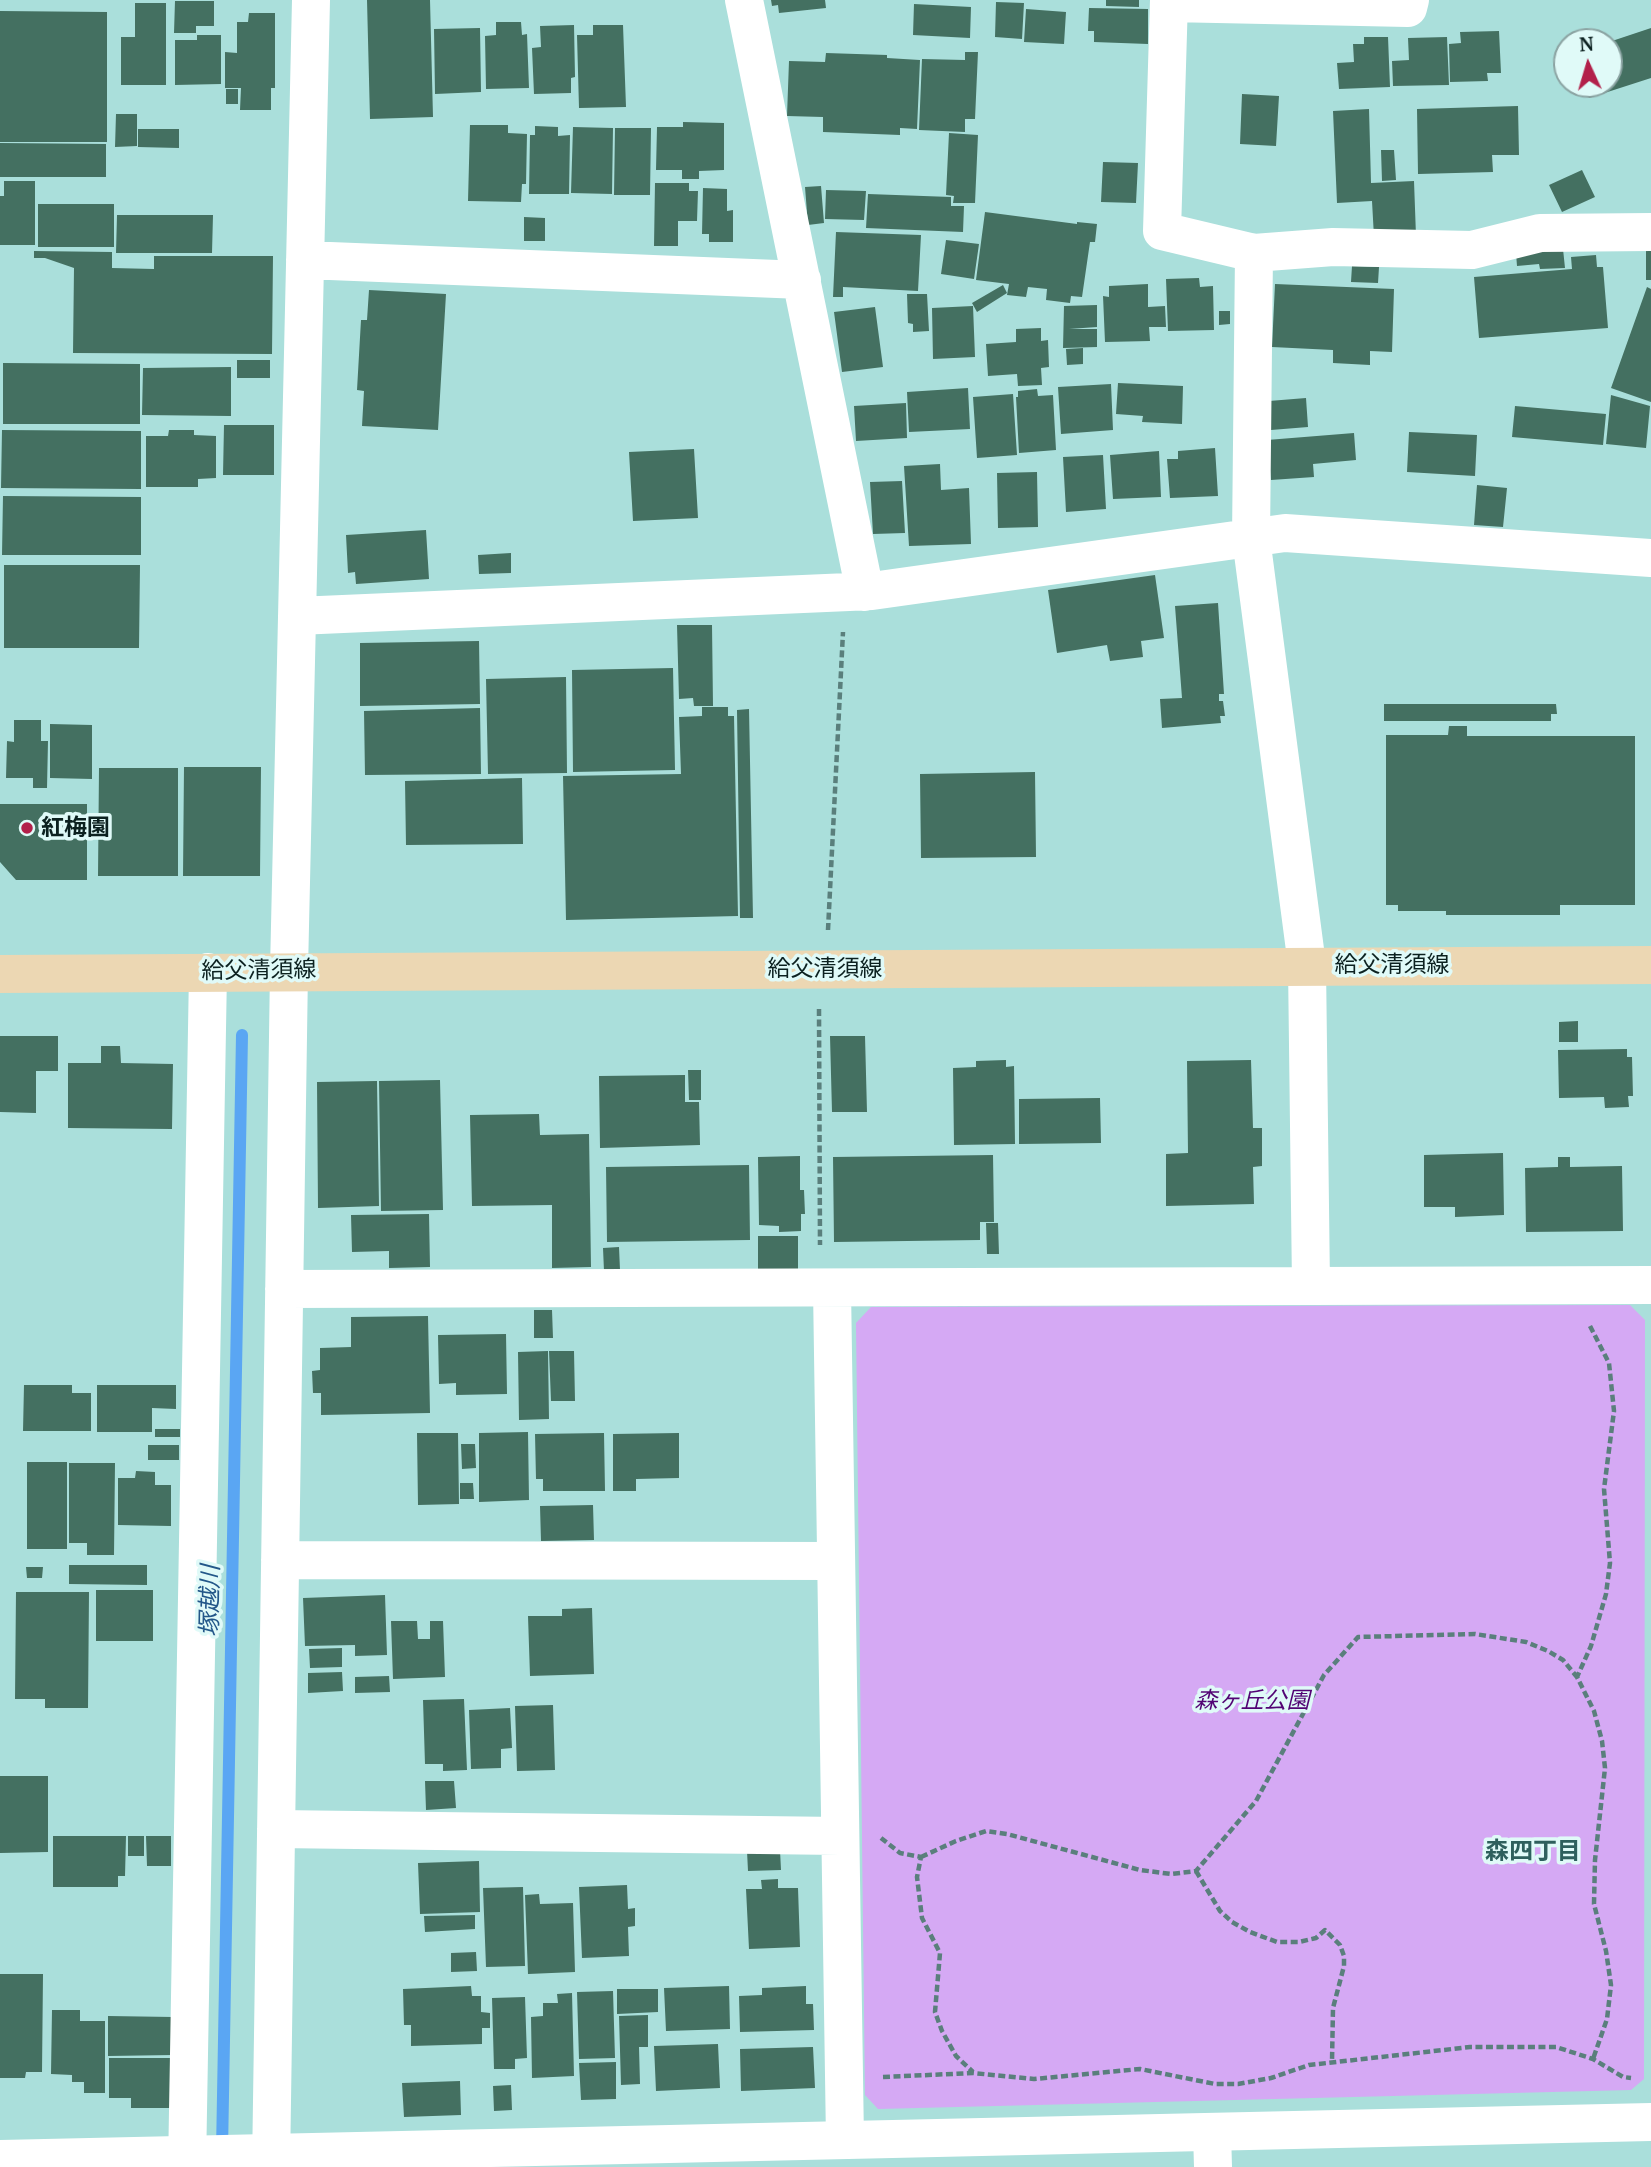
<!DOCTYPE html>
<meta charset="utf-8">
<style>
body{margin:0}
#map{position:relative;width:1651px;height:2167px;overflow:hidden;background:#aadfdb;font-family:"PT Serif",serif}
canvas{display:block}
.north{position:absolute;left:1553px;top:28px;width:70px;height:70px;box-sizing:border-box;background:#e0faf8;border:2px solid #8ba3a2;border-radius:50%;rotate:356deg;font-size:19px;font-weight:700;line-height:28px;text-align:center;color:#0c2120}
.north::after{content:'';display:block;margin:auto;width:24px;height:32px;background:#b2204a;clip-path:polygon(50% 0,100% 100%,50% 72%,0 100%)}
</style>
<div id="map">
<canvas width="1651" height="2167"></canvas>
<div class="north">N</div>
</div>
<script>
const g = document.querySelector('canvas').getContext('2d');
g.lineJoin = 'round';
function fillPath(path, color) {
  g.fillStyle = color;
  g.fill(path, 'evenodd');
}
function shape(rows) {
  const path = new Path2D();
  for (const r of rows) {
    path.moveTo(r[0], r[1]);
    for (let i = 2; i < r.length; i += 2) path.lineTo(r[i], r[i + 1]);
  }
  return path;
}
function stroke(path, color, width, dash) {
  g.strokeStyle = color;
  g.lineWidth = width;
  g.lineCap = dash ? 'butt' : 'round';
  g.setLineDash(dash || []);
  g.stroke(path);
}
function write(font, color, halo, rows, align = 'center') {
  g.font = font + ' "PT Serif","Noto Sans JP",serif';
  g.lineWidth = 7;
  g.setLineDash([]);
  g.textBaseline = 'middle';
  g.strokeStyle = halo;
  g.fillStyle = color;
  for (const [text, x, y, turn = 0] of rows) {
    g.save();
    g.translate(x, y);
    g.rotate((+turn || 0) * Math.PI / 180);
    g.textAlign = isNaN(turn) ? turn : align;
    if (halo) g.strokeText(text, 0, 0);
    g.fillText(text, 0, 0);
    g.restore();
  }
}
fillPath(shape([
 [1630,1305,1645,1320,1644,2079,1631,2090,878,2109,865,2095,856,1323,871,1307]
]), '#d5a9f4');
stroke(shape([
 [222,2151,242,1035]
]), '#5aa6f3', 12);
fillPath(shape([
 [367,0,430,0,433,117,370,119],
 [771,0,825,0,826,8,779,13,778,5,772,6],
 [1106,0,1139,0,1139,7,1106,6],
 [175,1,214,1,214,26,196,26,196,33,174,33],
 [996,2,1024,3,1022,39,995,37],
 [135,3,166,3,166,85,121,85,121,37,135,37],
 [914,4,971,7,970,38,913,35],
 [1089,8,1148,9,1148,44,1094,42,1094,31,1088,31],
 [1026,9,1066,12,1064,44,1024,42],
 [0,11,107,12,107,142,0,142],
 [249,13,275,13,275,88,271,88,271,110,240,110,241,88,225,88,225,52,237,53,237,22,248,22],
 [496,22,521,22,522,35,527,34,529,88,486,89,485,36,496,35],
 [574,25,575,77,571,78,571,93,534,94,532,48,541,47,540,26],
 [593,25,623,25,626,107,579,108,577,35,593,35],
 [480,28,481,92,435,94,434,29],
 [1651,28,1651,78,1589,98,1584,84,1609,84,1609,42],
 [1499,31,1501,73,1487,73,1488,81,1450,82,1449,44,1461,43,1460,32],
 [197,35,221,35,221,84,175,85,175,40,197,40],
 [1364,37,1388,37,1390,87,1339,89,1337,63,1354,62,1353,44,1364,44],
 [1447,37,1449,85,1393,86,1392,61,1409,60,1408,38],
 [965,52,978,52,975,119,965,119,965,132,919,130,922,59,965,60],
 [826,53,887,55,887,58,920,60,917,129,900,128,900,135,823,132,823,117,787,116,789,61,825,62],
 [226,89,238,89,238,104,226,104],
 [1242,94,1279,96,1276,146,1240,144],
 [1518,106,1519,155,1492,155,1493,172,1418,174,1417,109],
 [1369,109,1371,183,1414,181,1416,236,1374,237,1372,201,1337,203,1333,111],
 [116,114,137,114,137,146,115,147],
 [683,122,724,123,724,170,699,171,699,179,682,179,682,170,656,170,657,127,683,127],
 [470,125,508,125,508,133,527,134,526,184,522,184,521,202,468,201],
 [535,126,558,127,558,136,570,135,569,194,529,194,530,135,535,135],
 [573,127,613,128,612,194,571,193],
 [615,128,651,128,650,195,614,195],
 [138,129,179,129,179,148,138,147],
 [949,133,978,135,975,203,953,203,954,196,946,195],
 [0,143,106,144,106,177,0,177],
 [1381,150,1394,150,1396,180,1382,181],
 [1103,162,1138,163,1136,203,1101,202],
 [1582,170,1595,197,1562,212,1549,185],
 [4,181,35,181,35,245,0,245,0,196,4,196],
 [655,183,689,183,689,191,698,191,697,221,678,221,678,246,654,246],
 [821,186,824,223,808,225,805,187],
 [703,188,727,189,727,211,733,210,733,242,709,242,709,234,702,234],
 [826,190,866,191,864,220,825,219],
 [868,194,951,197,951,206,964,206,963,232,866,228],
 [38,204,114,204,114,247,38,247],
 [985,212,1077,224,1077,222,1097,224,1095,242,1090,242,1082,297,1071,296,1070,303,1046,300,1047,289,1028,287,1026,297,1007,295,1009,284,976,280],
 [117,215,213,215,212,253,116,253],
 [524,217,545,218,545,241,524,241],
 [836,232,921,235,918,291,843,287,843,297,833,297],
 [946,240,979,244,974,279,941,274],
 [1646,243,1651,243,1651,280,1646,280],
 [1563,249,1565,268,1540,269,1539,264,1517,266,1516,253],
 [34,251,112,252,112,268,154,269,154,256,273,256,272,354,73,353,74,268,45,258,34,258],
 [1596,255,1597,267,1603,267,1608,328,1479,338,1474,277,1572,269,1571,257],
 [1352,266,1379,267,1378,283,1351,282],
 [1199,278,1200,287,1213,286,1214,330,1168,331,1166,279],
 [1148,284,1148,307,1165,306,1166,327,1149,327,1150,341,1105,342,1103,296,1109,297,1109,286],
 [1275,284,1394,289,1392,352,1370,351,1370,365,1333,363,1333,350,1272,347],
 [1003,285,1007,293,977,312,972,303],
 [1647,287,1651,289,1651,402,1611,388],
 [369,290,446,294,438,430,362,426,364,391,357,390,361,320,367,320],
 [907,294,927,294,929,331,913,332,913,324,908,323],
 [1097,305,1097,327,1069,329,1097,329,1097,347,1063,348,1064,306],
 [973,306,975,357,933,359,932,308],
 [875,307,883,367,842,372,834,312],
 [1219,311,1230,311,1230,324,1219,325],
 [1041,328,1041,341,1048,340,1049,367,1041,368,1042,385,1018,386,1017,374,988,376,986,344,1016,342,1016,329],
 [1083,348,1083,364,1067,365,1066,349],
 [237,360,270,360,270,378,237,378],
 [3,363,140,364,140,424,3,424],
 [231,367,231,416,142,415,143,368],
 [1118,383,1183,386,1182,424,1142,422,1143,416,1116,414],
 [1111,384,1113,430,1061,434,1058,387],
 [968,388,970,429,909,432,907,392],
 [1037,389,1038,396,1053,395,1056,450,1019,453,1016,397,1018,397,1018,391],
 [1013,394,1017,455,977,458,973,397],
 [1611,395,1650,406,1646,448,1606,444],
 [1306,398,1308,427,1271,430,1269,401],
 [906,403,907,438,856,441,854,406],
 [1515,406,1606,414,1603,445,1512,437],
 [224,425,274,425,274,475,223,475],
 [2,430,141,431,141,489,1,488],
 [169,430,194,430,194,435,216,436,216,478,198,479,198,487,146,487,146,436,168,436],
 [1409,432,1477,435,1475,476,1407,472],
 [1354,433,1356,460,1313,464,1314,477,1271,480,1267,440],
 [1215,448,1218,496,1170,498,1167,459,1178,459,1178,451],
 [694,449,698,518,633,521,629,452],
 [1159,451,1161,497,1113,499,1110,455],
 [1103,455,1106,509,1066,512,1063,457],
 [940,464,941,490,969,488,971,544,909,546,904,466],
 [1037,472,1038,527,998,528,997,473],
 [902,481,905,533,873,534,870,482],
 [1477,485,1507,488,1503,527,1474,525],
 [3,496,141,497,141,555,2,555],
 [426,530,429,579,356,584,355,572,348,573,346,535],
 [511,553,511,573,479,574,478,555],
 [4,565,140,565,139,648,4,648],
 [1155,575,1164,638,1141,641,1143,657,1110,661,1107,645,1057,653,1048,590],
 [1218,603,1224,694,1219,694,1219,701,1223,701,1225,716,1220,716,1221,723,1162,728,1160,699,1182,698,1175,606],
 [677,625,712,625,713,706,694,706,693,698,679,699],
 [479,641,480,704,360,706,360,643],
 [673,668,675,770,573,772,572,670],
 [566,677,567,773,488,774,486,679],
 [1384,704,1556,704,1557,714,1551,714,1551,721,1384,721],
 [702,707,728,707,728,716,734,716,738,916,566,920,563,776,681,774,679,717,702,716],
 [480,708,481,774,365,775,364,711],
 [749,709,753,918,740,918,737,710],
 [14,720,41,720,41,741,48,741,47,788,33,788,33,778,6,778,7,741,14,742],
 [50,724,92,725,92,779,50,778],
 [1449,726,1467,726,1467,736,1635,736,1635,905,1560,905,1560,915,1446,915,1446,911,1398,911,1398,905,1386,905,1386,735,1448,735],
 [184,767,261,767,260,876,183,876],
 [99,768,178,768,178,876,98,876],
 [1035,772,1036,857,921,858,920,774],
 [522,778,523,844,406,845,405,781],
 [0,804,87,804,87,880,16,880,0,862],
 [1578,1021,1578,1042,1559,1042,1559,1022],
 [0,1036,58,1036,58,1071,36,1071,36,1113,0,1112],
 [830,1036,865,1036,867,1112,832,1112],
 [101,1046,120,1046,121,1063,173,1064,172,1129,68,1128,68,1063,101,1063],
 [1627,1049,1627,1057,1632,1057,1633,1096,1628,1096,1629,1107,1605,1108,1604,1097,1559,1098,1558,1050],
 [1006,1060,1006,1067,1014,1066,1015,1144,954,1145,953,1068,976,1067,976,1061],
 [1251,1060,1253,1128,1262,1128,1262,1166,1253,1167,1254,1204,1166,1206,1166,1154,1188,1153,1187,1061],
 [688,1070,701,1070,701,1100,689,1100],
 [685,1075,685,1102,699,1102,700,1145,600,1148,599,1076],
 [440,1080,443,1210,381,1211,379,1081],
 [377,1081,379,1206,318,1208,317,1082],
 [1100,1098,1101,1143,1019,1144,1019,1099],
 [539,1114,540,1135,589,1134,591,1267,552,1268,552,1205,472,1206,470,1115],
 [1503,1153,1504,1215,1455,1217,1455,1207,1424,1207,1424,1155],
 [993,1155,994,1222,980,1222,980,1240,834,1242,833,1157],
 [800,1156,800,1190,804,1190,805,1214,801,1214,801,1231,779,1232,779,1226,759,1225,758,1157],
 [1558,1157,1570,1157,1570,1167,1622,1166,1623,1231,1526,1232,1525,1168,1558,1167],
 [749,1165,750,1240,607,1242,606,1167],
 [429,1214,430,1267,389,1268,389,1251,352,1252,351,1215],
 [986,1223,998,1223,999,1254,987,1254],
 [758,1236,798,1236,798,1269,758,1270],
 [619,1247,620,1270,604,1271,603,1248],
 [534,1310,552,1310,553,1338,534,1338],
 [428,1316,430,1413,321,1415,321,1393,313,1393,312,1371,320,1370,320,1348,351,1347,351,1317],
 [506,1334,507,1394,456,1395,456,1383,439,1384,438,1335],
 [548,1351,549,1419,519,1420,518,1352],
 [549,1351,574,1351,575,1401,551,1401],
 [24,1385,72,1385,72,1393,91,1393,91,1431,23,1431],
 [97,1385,176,1385,176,1409,152,1408,152,1432,97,1432],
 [155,1429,180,1429,180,1437,155,1437],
 [528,1432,529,1500,479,1502,479,1433],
 [417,1433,458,1433,459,1504,418,1505],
 [604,1433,605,1491,543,1491,543,1479,536,1479,535,1434],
 [679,1433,679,1478,636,1479,636,1491,613,1491,613,1434],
 [461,1444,475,1444,476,1468,462,1469],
 [148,1445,179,1445,179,1460,148,1460],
 [27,1462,67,1462,67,1549,27,1549],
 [69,1463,115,1463,114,1555,87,1555,87,1543,69,1543],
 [136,1471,155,1472,155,1485,171,1485,171,1526,118,1525,118,1478,135,1478],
 [460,1483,473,1483,474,1499,460,1499],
 [593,1505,594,1540,541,1541,540,1506],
 [69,1565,147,1565,147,1585,69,1584],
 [26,1567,43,1567,42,1578,27,1578],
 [96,1590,153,1590,153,1641,96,1641],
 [16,1592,89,1592,88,1708,45,1708,45,1699,15,1699],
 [385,1595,387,1655,355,1656,355,1645,305,1646,303,1598],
 [592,1608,594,1674,530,1676,528,1616,562,1616,562,1609],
 [391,1621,417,1621,418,1639,430,1639,430,1621,443,1621,445,1677,393,1679],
 [342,1648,342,1667,310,1668,309,1649],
 [342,1672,343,1691,308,1693,308,1673],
 [389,1676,390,1692,355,1693,355,1677],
 [464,1699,467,1770,443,1771,443,1764,425,1764,423,1700],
 [553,1705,555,1770,517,1771,515,1706],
 [510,1708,512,1748,501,1749,501,1768,471,1769,469,1710],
 [0,1776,48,1776,48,1852,0,1853],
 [425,1781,454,1781,456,1808,426,1810],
 [53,1836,126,1836,125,1876,118,1876,118,1887,53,1887],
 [128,1836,144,1836,144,1856,128,1856],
 [146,1836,171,1836,171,1866,147,1866],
 [780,1850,781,1870,748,1871,747,1851],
 [479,1861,480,1912,420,1914,418,1863],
 [778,1879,778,1888,798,1888,800,1947,749,1949,746,1889,762,1889,761,1880],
 [627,1885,628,1909,635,1908,635,1926,628,1927,629,1956,582,1958,579,1887],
 [523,1887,525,1966,486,1967,483,1888],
 [539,1894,540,1904,573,1903,575,1972,528,1974,525,1895],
 [475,1915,475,1929,425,1932,424,1916],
 [476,1952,477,1971,451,1972,451,1953],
 [0,1974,43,1974,42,2072,26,2072,25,2078,0,2078],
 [471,1986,472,1996,481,1996,481,2012,490,2013,490,2028,482,2028,482,2044,411,2046,411,2025,404,2025,403,1989],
 [729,1986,730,2029,666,2031,664,1988],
 [806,1986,806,2004,813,2004,814,2030,740,2032,739,1996,762,1995,762,1988],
 [617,1989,658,1989,658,2012,617,2014],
 [613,1991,615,2058,579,2059,577,1992],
 [572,1993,574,2076,532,2078,531,2017,543,2016,543,2003,558,2003,557,1994],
 [525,1997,527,2058,515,2059,515,2069,494,2069,492,1998],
 [52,2010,80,2010,80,2021,105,2021,105,2093,84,2093,84,2082,72,2082,72,2075,51,2074],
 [648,2015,648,2047,639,2047,640,2084,621,2085,619,2016],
 [108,2016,173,2017,173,2055,108,2056],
 [718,2044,720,2088,656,2091,654,2046],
 [813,2047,815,2088,741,2091,740,2049],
 [109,2058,173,2058,172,2108,131,2108,131,2098,109,2098],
 [616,2062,616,2099,581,2100,579,2063],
 [460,2081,461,2115,404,2117,402,2083],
 [511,2085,512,2110,494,2111,493,2086]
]), '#447061');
stroke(shape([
 [828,930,843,632],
 [819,1009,820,1245],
 [1590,1326,1609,1363,1614,1411,1604,1489,1610,1563,1606,1594,1591,1646,1577,1677,1594,1711,1602,1741,1605,1768,1595,1860,1594,1904,1606,1951,1611,1985,1607,2019,1593,2059],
 [881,1838,900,1853,921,1857,917,1877,922,1918,940,1953,935,2012,942,2031,956,2056,973,2072],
 [921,1857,956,1841,986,1831,1007,1834,1140,1870,1171,1874,1196,1871,1256,1801,1324,1675,1358,1637,1475,1634,1526,1642,1548,1651,1563,1660,1577,1677],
 [1196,1871,1220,1911,1232,1922,1250,1932,1277,1942,1299,1942,1316,1938,1325,1930,1340,1945,1344,1956,1344,1966,1333,2008,1332,2062],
 [883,2077,973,2073,1034,2079,1140,2069,1215,2084,1238,2084,1271,2078,1309,2065,1470,2047,1556,2047,1593,2059,1623,2077,1631,2078]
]), '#5a7f7c', 4.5, [7, 3.5]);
stroke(shape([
 [744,0,865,592],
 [1169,0,1162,231,1254,253,1333,247,1472,250,1540,233,1651,232],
 [1169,3,1408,8,1410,0],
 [1254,253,1251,538,1307,965,1311,1286],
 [305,260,802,280],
 [297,616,872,591,1285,533,1651,558],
 [832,1288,845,2140],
 [284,1289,1651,1285],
 [280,1560,836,1561],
 [276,1829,840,1836],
 [1212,2132,1213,2167],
 [187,2167,208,972],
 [271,2167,289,970,311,0]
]), '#fff', 38);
stroke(shape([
 [0,2159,1651,2122]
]), '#fff', 38);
stroke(shape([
 [0,974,1651,965]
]), '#ecd7b3', 38);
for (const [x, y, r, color] of [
 [27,828,7,"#b2204a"]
]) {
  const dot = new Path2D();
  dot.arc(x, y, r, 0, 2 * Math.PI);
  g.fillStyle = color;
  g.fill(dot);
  stroke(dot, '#e0faf8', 2.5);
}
write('bold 23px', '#0c2120', '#e0faf8', [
 ["紅梅園",41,828]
], 'left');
write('23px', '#0c2120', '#e0faf8', [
 ["給父清須線",1392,965],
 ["給父清須線",825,969],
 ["給父清須線",259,971,-1]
]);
write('italic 23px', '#520474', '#e0faf8', [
 ["森ヶ丘公園",1252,1701]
]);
write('italic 24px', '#235789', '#e0faf8', [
 ["塚越川",211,1601,-89]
]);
write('bold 24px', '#2e605d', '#e0faf8', [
 ["森四丁目",1533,1852]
]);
</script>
